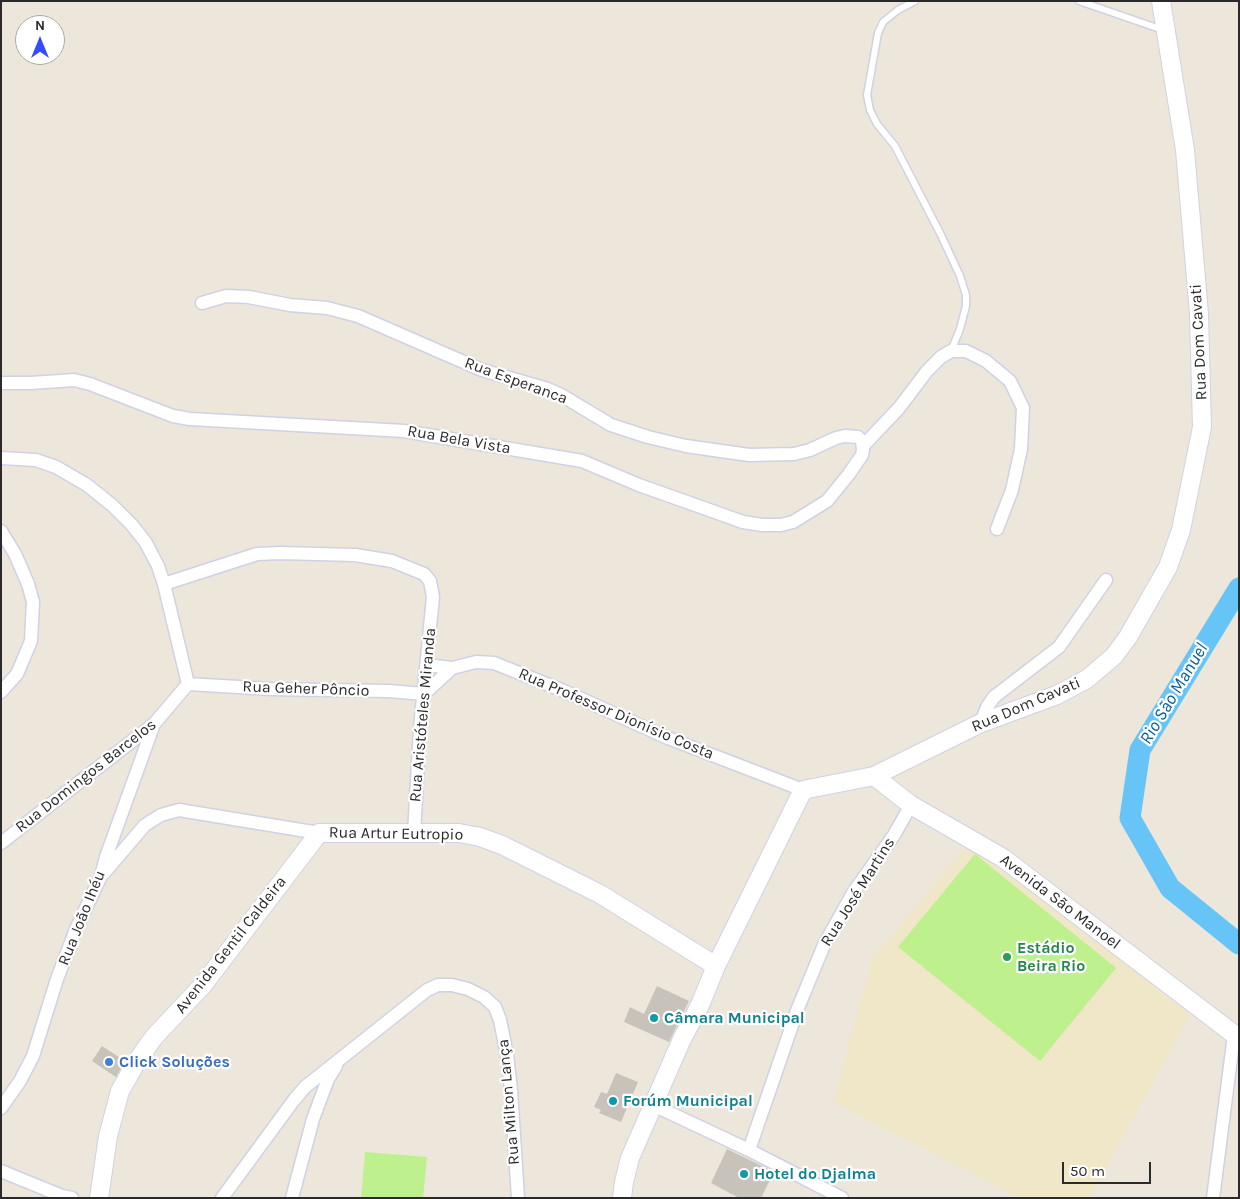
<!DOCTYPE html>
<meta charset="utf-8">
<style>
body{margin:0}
#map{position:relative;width:1240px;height:1199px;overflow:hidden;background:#ede6da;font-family:Karla,sans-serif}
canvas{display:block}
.frame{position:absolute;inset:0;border:2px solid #2a2a2a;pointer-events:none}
.north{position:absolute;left:15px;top:15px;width:50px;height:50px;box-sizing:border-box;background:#fff;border:1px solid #aaa;border-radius:50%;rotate:0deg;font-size:14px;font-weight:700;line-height:20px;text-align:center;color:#2a2a2a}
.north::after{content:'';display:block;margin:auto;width:18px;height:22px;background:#354bff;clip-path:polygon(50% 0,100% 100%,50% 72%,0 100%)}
.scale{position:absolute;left:1062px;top:1162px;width:89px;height:22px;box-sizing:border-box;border:2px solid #2a2a2a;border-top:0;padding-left:6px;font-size:15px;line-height:18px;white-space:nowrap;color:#2a2a2a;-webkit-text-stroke:4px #fff;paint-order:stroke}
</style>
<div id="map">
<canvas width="1240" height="1199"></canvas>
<div class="frame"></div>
<div class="north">N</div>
<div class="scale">50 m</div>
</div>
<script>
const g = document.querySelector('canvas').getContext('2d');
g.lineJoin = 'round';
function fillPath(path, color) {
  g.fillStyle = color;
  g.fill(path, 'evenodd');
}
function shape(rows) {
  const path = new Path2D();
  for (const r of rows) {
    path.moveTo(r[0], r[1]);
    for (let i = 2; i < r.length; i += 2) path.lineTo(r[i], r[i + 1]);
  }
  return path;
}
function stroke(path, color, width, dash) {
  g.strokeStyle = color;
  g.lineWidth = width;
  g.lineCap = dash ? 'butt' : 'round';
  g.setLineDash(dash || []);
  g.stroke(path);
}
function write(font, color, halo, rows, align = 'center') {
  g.font = font + ' Karla,sans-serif';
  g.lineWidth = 4.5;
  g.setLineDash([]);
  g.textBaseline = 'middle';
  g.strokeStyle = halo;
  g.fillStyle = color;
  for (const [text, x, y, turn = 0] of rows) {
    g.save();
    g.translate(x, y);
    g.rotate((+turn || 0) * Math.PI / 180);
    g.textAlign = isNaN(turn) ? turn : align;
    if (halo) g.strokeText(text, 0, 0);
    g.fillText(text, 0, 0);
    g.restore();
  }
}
fillPath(shape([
 [967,846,1054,908,1190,1015,1089,1198,1020,1198,833,1102,872,959]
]), '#f0e6c8');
fillPath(shape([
 [975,854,1116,968,1040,1061,898,947],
 [365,1152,427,1157,423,1198,361,1198]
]), '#bef08e');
stroke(shape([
 [1239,588,1140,750,1130,818,1170,888,1239,944]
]), '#66c4f6', 21);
fillPath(shape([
 [657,986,689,1001,669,1042,624,1022,630,1007,644,1014],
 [102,1046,125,1061,116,1077,92,1061],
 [616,1073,638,1082,621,1122,599,1113,601,1110,594,1107,601,1092,607,1094],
 [727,1149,774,1172,761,1198,739,1198,711,1183]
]), '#c8c3ba');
const lane = shape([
 [915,1,898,10,883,22,878,33,867,95,870,110,877,124,895,146,941,235,960,276,966,295,966,306,960,329,951,351],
 [1079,1,1163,30]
]);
const street = shape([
 [1,383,31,383,74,380,90,384,173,416,190,419,404,431,582,461,639,485,743,522,762,525,781,525,793,522,827,501,849,474,862,455,863,450,862,441,858,437,845,436,836,438,810,450,794,454,749,455,686,446,648,437,611,425,561,395,548,389,482,370,358,316,327,308,290,305,249,297,226,296,202,303],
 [863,446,899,408,927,371,941,357,951,351,966,351,986,361,1010,381,1023,408,1021,449,1012,490,997,529],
 [1,458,36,460,56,467,87,485,113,506,132,525,146,543,158,566,164,584,188,684],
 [1,531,15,554,28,584,33,602,31,641,17,674,1,692],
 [164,584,257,554,280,553,355,555,392,561,424,574,430,581,433,597,420,728,414,833],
 [426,665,452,668,476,662,494,663,564,691,668,738,803,790],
 [188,684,271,689,389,691,424,694,452,668],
 [981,723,987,707,994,697,1059,647,1106,580],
 [1,843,154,724,188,684],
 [104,873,145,825,161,815,179,810,319,833],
 [653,1105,749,1150,842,1198],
 [1,1108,20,1081,33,1056,57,979,76,929,101,876,106,857,154,724],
 [749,1150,798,1008,824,945,853,893,894,835,911,805],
 [1,1171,62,1196,72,1198],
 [222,1198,294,1100,305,1087,427,990,438,985,452,985,468,989,484,997,495,1007,500,1020,507,1055,511,1090,518,1198],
 [292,1198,313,1119,328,1079,336,1066],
 [1213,1198,1234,1035]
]);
const secondary = shape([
 [874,776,911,805,1003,858,1239,1038],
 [99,1198,108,1136,120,1091,137,1061,154,1037,203,985,319,833,459,833,480,837,502,845,600,894,716,966],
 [622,1198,624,1182,630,1158,682,1039,700,1005,716,966,803,790,874,776,981,723,1057,695,1087,679,1114,656,1128,637,1168,567,1181,530,1202,427,1199,314,1185,150,1161,1]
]);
stroke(lane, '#cfd2e4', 9);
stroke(street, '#cfd2e4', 15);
stroke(secondary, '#cfd2e4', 20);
stroke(lane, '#fff', 6);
stroke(street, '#fff', 12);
stroke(secondary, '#fff', 18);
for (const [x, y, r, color] of [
 [1007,957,5,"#2e9e5b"],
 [654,1018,5,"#0f9aa8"],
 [109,1062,5,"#3f7fe0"],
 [613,1101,5,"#0f9aa8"],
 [744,1174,5,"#0f9aa8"]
]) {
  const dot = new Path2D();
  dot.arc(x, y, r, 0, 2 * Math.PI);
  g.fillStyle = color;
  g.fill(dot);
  stroke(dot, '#fff', 2);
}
write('16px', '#2a2a2a', '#fff', [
 ["Rua Dom Cavati",1199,342,-93],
 ["Rua Esperanca",516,381,20],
 ["Rua Bela Vista",459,440,10],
 ["Rua Geher Pôncio",306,689,2],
 ["Rua Dom Cavati",1026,705,-23],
 ["Rua Professor Dionísio Costa",616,714,23],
 ["Rua Aristóteles Miranda",423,715,-85],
 ["Rua Domingos Barcelos",86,776,-38],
 ["Rua Artur Eutropio",396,834,1],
 ["Rua José Martins",858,892,-58],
 ["Avenida São Manoel",1060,902,37],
 ["Rua João Ihéu",82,918,-68],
 ["Avenida Gentil Caldeira",231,945,-52],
 ["Rua Milton Lança",509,1102,-95]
]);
write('bold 16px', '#27864d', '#fff', [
 ["Estádio",1017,948],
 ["Beira Rio",1017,966]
], 'left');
write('bold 16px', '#0d838f', '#fff', [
 ["Câmara Municipal",664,1018],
 ["Forúm Municipal",623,1101],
 ["Hotel do Djalma",754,1174]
], 'left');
write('bold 16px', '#366cbe', '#fff', [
 ["Click Soluções",119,1062]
], 'left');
write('italic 18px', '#0460a3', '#fff', [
 ["Rio São Manuel",1174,694,-59]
]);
</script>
